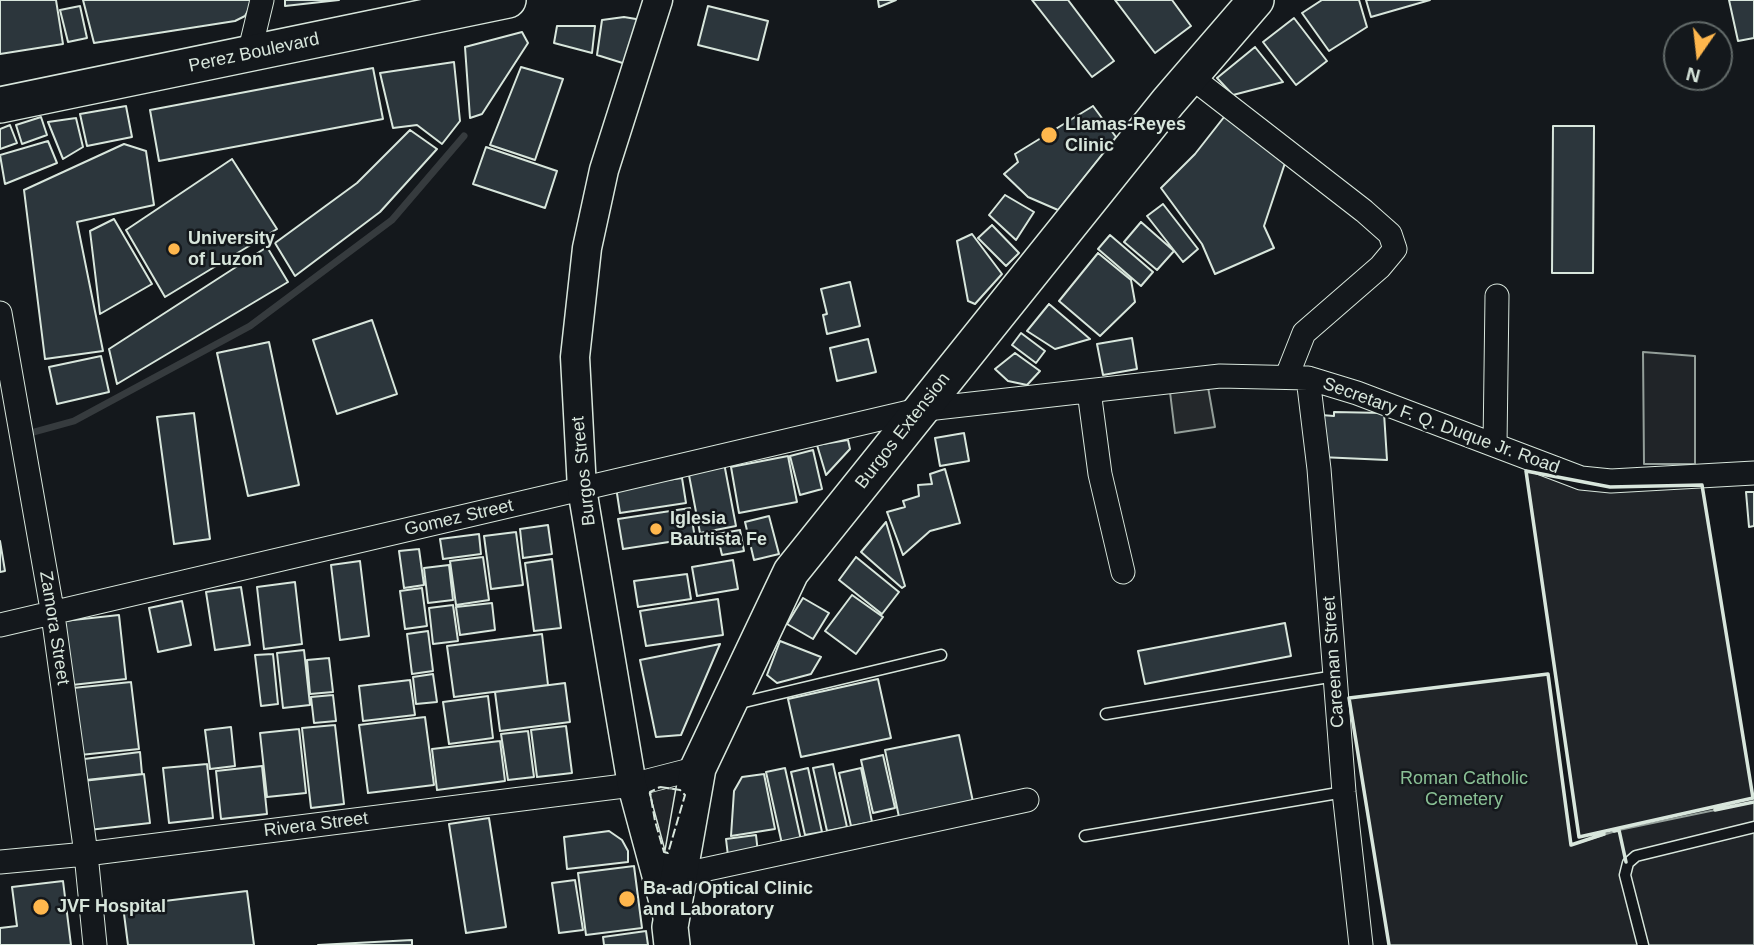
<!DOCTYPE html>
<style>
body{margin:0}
#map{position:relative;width:1754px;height:945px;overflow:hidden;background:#14181c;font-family:Helvetica,sans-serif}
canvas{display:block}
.north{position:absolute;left:1663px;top:21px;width:70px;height:70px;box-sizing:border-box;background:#14181c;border:2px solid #626a69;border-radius:50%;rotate:194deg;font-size:19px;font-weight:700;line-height:28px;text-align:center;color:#d8e6dc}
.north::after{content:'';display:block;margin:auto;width:24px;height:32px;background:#ffb74d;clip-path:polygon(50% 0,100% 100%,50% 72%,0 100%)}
</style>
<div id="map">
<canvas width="1754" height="945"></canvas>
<div class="north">N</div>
</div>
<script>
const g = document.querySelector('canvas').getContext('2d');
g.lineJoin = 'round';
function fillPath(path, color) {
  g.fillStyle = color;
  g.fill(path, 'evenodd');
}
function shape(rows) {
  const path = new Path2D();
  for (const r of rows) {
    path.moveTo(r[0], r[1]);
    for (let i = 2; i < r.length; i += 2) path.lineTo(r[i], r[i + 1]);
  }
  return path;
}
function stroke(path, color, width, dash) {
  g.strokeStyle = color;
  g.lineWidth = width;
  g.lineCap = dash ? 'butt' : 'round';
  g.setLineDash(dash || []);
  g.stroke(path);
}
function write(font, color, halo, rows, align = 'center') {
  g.font = font + ' Helvetica,sans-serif';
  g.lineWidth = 5;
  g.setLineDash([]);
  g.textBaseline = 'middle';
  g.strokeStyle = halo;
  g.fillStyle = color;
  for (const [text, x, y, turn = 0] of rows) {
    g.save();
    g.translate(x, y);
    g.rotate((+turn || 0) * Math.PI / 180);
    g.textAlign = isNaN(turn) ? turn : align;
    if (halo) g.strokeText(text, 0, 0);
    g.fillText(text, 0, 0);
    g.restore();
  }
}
const green = shape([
 [1643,352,1695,356,1695,464,1644,464,1643,352],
 [1526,471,1610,487,1702,485,1753,798,1579,837,1526,471],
 [1548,674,1571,845,1619,830,1754,802,1754,945,1389,945,1349,698,1548,674],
 [660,787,680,790,668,853,664,852,655,821,650,792,660,787]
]);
fillPath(green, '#202428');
stroke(green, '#939e99', 2);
const parking = shape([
 [1208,387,1215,427,1175,433,1170,392,1208,387]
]);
fillPath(parking, '#24282b');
stroke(parking, '#939e99', 2);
stroke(shape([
 [34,432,74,421,250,326,392,220,464,136]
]), '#363b3e', 7);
const building = shape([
 [0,0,56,0,63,44,0,54,0,0],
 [83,0,254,0,245,16,235,21,94,43,83,0],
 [285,0,339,0,285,6,285,0],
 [878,0,896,0,879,7,878,0],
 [1032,0,1068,0,1114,61,1092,77,1032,0],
 [1115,0,1172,0,1191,26,1155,53,1115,0],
 [1322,0,1359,0,1367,27,1329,51,1302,13,1322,0],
 [1366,0,1430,0,1371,17,1366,0],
 [1729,0,1754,0,1754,38,1738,41,1729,0],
 [80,6,87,38,68,42,60,10,80,6],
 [708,6,768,21,758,60,698,45,708,6],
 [624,17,642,20,629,65,597,55,602,20,624,17],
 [1294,18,1327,61,1296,85,1263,42,1294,18],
 [557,26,595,26,592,53,554,43,557,26],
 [522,32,528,43,482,114,470,118,465,47,522,32],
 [1255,47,1283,82,1233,95,1217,78,1255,47],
 [454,62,460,121,442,144,417,125,393,128,380,73,454,62],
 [521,67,563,79,535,160,490,145,521,67],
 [373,68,383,119,159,161,150,110,373,68],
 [126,106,132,137,87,146,80,114,126,106],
 [1093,106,1116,137,1058,210,1028,197,1004,174,1018,162,1015,154,1093,106],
 [1228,112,1286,160,1264,226,1274,248,1215,274,1202,244,1161,188,1195,154,1228,112],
 [41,117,47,135,22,144,16,125,41,117],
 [76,118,83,147,63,159,48,122,76,118],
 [10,125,17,143,0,149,0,129,10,125],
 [1553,126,1594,126,1593,273,1552,273,1553,126],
 [410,130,437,149,380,212,295,276,275,243,357,183,410,130],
 [48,141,57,163,5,184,0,155,48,141],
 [124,144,146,151,154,205,77,222,103,351,45,359,24,190,124,144],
 [486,147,557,171,545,208,473,184,486,147],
 [232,159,277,229,165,297,126,230,232,159],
 [1005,195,1034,212,1016,240,989,215,1005,195],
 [1163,204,1198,249,1183,262,1147,216,1163,204],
 [114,219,152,284,100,314,90,231,114,219],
 [1141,222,1174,251,1157,270,1124,242,1141,222],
 [992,225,1019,253,1006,266,978,238,992,225],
 [972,234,1002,274,975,304,968,301,957,241,972,234],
 [1110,235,1153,272,1141,286,1098,249,1110,235],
 [267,247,288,282,117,384,109,349,267,247],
 [1098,253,1131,280,1135,302,1100,336,1059,301,1098,253],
 [850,282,860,326,827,334,823,315,827,314,821,289,850,282],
 [1049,304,1090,339,1055,349,1027,331,1049,304],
 [372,320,397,394,337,414,313,340,372,320],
 [1021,333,1045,351,1036,363,1012,345,1021,333],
 [1132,338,1137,369,1103,375,1097,344,1132,338],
 [868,339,876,372,837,381,830,348,868,339],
 [269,342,299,485,248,496,217,353,269,342],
 [1015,353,1040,371,1027,385,1008,381,995,369,1015,353],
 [101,356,109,392,57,404,49,367,101,356],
 [1334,412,1384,413,1387,460,1320,457,1321,415,1334,416,1334,412],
 [194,413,210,539,174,544,157,417,194,413],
 [964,433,969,461,940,466,935,438,964,433],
 [848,440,850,449,826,475,817,445,848,440],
 [813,450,822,489,800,495,790,456,813,450],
 [788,456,797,502,739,513,731,467,788,456],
 [724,463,736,526,700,533,688,470,724,463],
 [945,469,960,523,930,531,903,555,887,512,905,507,903,501,919,496,918,485,932,484,930,474,945,469],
 [682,478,686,503,620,513,616,487,682,478],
 [1746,492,1754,492,1754,526,1749,527,1746,492],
 [690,508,695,538,623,549,618,519,690,508],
 [769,516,779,554,754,560,745,522,769,516],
 [886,522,905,586,902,588,861,552,886,522],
 [548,525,552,554,523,558,520,529,548,525],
 [740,530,744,551,722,555,717,534,740,530],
 [516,532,523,585,491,589,484,536,516,532],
 [479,534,481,554,443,559,440,539,479,534],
 [0,541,5,571,0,572,0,541],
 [419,549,424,585,404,588,399,551,419,549],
 [483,557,489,600,456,605,450,561,483,557],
 [856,557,899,592,882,614,839,580,856,557],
 [552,559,561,628,534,631,525,563,552,559],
 [733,560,738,589,697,596,692,567,733,560],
 [360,561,369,636,340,640,331,565,360,561],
 [449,565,453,600,428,603,424,568,449,565],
 [687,574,691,599,638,607,634,581,687,574],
 [295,582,302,644,264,649,257,587,295,582],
 [241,587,250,645,215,650,206,592,241,587],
 [422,588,427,626,405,629,400,591,422,588],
 [852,595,883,617,856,654,825,631,852,595],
 [803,598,829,613,813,639,787,624,803,598],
 [718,599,723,635,646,646,640,611,718,599],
 [182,601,191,645,158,652,149,608,182,601],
 [492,603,495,630,460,635,456,607,492,603],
 [453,605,458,641,433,644,429,608,453,605],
 [119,615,126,679,72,685,64,621,119,615],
 [1285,623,1291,656,1145,684,1138,651,1285,623],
 [428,631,433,671,412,674,407,634,428,631],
 [542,634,548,685,454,697,447,646,542,634],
 [780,641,821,657,811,674,777,683,767,675,780,641],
 [720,644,681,735,656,737,640,660,720,644],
 [304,650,310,705,283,708,277,653,304,650],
 [273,654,278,704,261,706,255,655,273,654],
 [329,658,333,692,310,694,307,660,329,658],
 [433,674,437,702,416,704,413,677,433,674],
 [878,679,891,738,801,757,788,699,878,679],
 [410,680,415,715,363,721,359,686,410,680],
 [131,682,139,749,80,755,73,688,131,682],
 [565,683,570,722,500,731,495,692,565,683],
 [333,695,336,721,314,723,311,697,333,695],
 [488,696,493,738,449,744,443,702,488,696],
 [425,717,434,785,368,793,359,725,425,717],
 [335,725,344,804,311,808,302,728,335,725],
 [566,726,572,773,537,777,531,730,566,726],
 [231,727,235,766,210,769,205,730,231,727],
 [299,729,306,793,267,797,260,733,299,729],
 [528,731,534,777,508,780,501,734,528,731],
 [959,735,973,802,899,817,885,750,959,735],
 [500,741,505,781,437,790,432,749,500,741],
 [140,752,142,774,86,780,84,759,140,752],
 [883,755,895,808,873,813,861,760,883,755],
 [207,764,213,818,169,823,163,768,207,764],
 [833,764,847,827,827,831,813,768,833,764],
 [262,766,267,814,221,819,216,771,262,766],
 [785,768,801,840,782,844,766,772,785,768],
 [808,768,822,832,805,835,791,772,808,768],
 [861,768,872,822,851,826,839,773,861,768],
 [144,774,150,823,89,830,83,781,144,774],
 [764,774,775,829,731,836,734,791,742,777,764,774],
 [489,818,506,927,466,933,449,824,489,818],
 [609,831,622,840,628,851,628,862,567,869,564,837,609,831],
 [756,835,758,853,728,856,726,839,756,835],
 [634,866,642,928,586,935,578,873,634,866],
 [575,880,583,930,559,933,552,883,575,880],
 [63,881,71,945,0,945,0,928,17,926,12,887,63,881],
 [247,891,254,945,128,945,123,906,247,891],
 [646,931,648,945,604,945,603,937,646,931],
 [412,940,412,945,318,945,412,940]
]);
fillPath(building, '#2c363c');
stroke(building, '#d8e6dc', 2);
const service = shape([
 [736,704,941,655],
 [1106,714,1335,676],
 [1085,836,1344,792],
 [1643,945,1625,875,1628,863,1636,856,1754,827]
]);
const minor = shape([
 [249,54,262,0],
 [1190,76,1364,211,1390,234,1395,249,1380,267,1304,333,1287,376],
 [0,313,53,615,86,854,95,945],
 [1308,378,1319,469,1344,792,1361,945],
 [1089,391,1100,474,1123,572],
 [1495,445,1497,296],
 [0,625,918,410,1220,376,1308,378,1357,393,1581,478,1611,481,1754,473],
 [0,862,86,854,632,785,698,768],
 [680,875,1027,800]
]);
const tertiary = shape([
 [658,0,604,170,587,248,575,357,582,489,632,785,669,922]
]);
const primary = shape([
 [0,105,508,0],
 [672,945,670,927,698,768,791,572,1168,102,1256,0]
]);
stroke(service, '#d8e6dc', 13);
stroke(minor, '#d8e6dc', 25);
stroke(tertiary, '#d8e6dc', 31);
stroke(primary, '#d8e6dc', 38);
stroke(service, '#14181c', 10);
stroke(minor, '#14181c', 23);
stroke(tertiary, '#14181c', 28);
stroke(primary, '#14181c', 35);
stroke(shape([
 [660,787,680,790,685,795,668,853,664,852,655,821,650,792,660,787]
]), '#d8e6dc', 2, [9, 3.5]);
stroke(shape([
 [1526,471,1610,487,1702,485,1753,798,1579,837,1526,471],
 [1715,810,1754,802],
 [1614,831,1619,830,1626,862],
 [1389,945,1349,698,1548,674,1571,845,1604,834]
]), '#d8e6dc', 3.5);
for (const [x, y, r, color] of [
 [1049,135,9,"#ffb74d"],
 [174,249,7,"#ffb74d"],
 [656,529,7,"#ffb74d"],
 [627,899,9,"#ffb74d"],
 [41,907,9,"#ffb74d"]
]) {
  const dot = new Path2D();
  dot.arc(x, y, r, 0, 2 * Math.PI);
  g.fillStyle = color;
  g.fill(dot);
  stroke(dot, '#14181c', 2.5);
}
write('18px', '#d8e6dc', '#14181c', [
 ["Perez Boulevard",254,53,-12],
 ["Secretary F. Q. Duque Jr. Road",1441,426,20],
 ["Burgos Extension",903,431,-52],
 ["Burgos Street",584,471,-96],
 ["Gomez Street",459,518,-13],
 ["Zamora Street",54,628,81],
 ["Careenan Street",1334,662,-94],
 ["Rivera Street",316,825,-7]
]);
write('bold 18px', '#d8e6dc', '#14181c', [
 ["Llamas-Reyes",1065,125],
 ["Clinic",1065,146],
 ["University",188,239],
 ["of Luzon",188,260],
 ["Iglesia",670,519],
 ["Bautista Fe",670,540],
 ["Ba-ad Optical Clinic",643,889],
 ["and Laboratory",643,910],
 ["JVF Hospital",57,907]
], 'left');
write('18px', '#8ac095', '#14181c', [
 ["Roman Catholic",1464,779],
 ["Cemetery",1464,800]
]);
</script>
